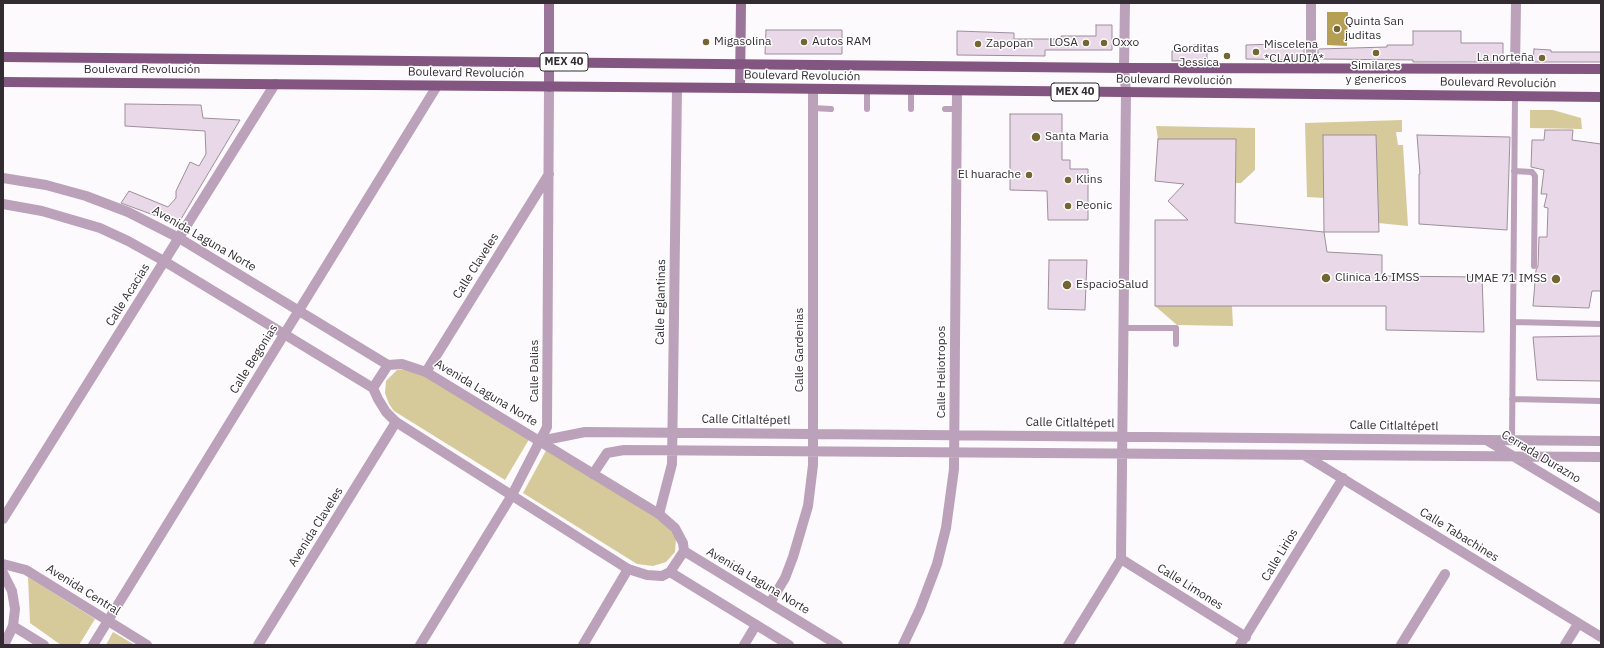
<!DOCTYPE html>
<meta charset="utf-8">
<style>
body{margin:0}
#map{position:relative;width:1604px;height:648px;overflow:hidden;background:#fdfafd;font-family:"IBM Plex Sans",sans-serif}
canvas{display:block}
.frame{position:absolute;inset:0;border:4px solid #322c32;pointer-events:none}
</style>
<div id="map">
<canvas width="1604" height="648"></canvas>
<div class="frame"></div>
</div>
<script>
const g = document.querySelector('canvas').getContext('2d');
g.lineJoin = 'round';
function fillPath(path, color) {
  g.fillStyle = color;
  g.fill(path, 'evenodd');
}
function shape(rows) {
  const path = new Path2D();
  for (const r of rows) {
    path.moveTo(r[0], r[1]);
    for (let i = 2; i < r.length; i += 2) path.lineTo(r[i], r[i + 1]);
  }
  return path;
}
function stroke(path, color, width, dash) {
  g.strokeStyle = color;
  g.lineWidth = width;
  g.lineCap = dash ? 'butt' : 'round';
  g.setLineDash(dash || []);
  g.stroke(path);
}
function write(font, color, halo, rows, align = 'center') {
  g.font = font + ' "IBM Plex Sans",sans-serif';
  g.lineWidth = 3;
  g.setLineDash([]);
  g.textBaseline = 'middle';
  g.strokeStyle = halo;
  g.fillStyle = color;
  for (const [text, x, y, turn = 0] of rows) {
    g.save();
    g.translate(x, y);
    g.rotate((+turn || 0) * Math.PI / 180);
    g.textAlign = isNaN(turn) ? turn : align;
    if (halo) g.strokeText(text, 0, 0);
    g.fillText(text, 0, 0);
    g.restore();
  }
}
fillPath(shape([
 [1530,110,1553,110,1581,118,1582,129,1530,128],
 [1402,120,1402,132,1396,132,1398,145,1403,145,1408,226,1378,223,1323,135,1324,198,1307,197,1305,123],
 [1156,126,1255,128,1255,170,1241,183,1236,183,1236,139,1158,139],
 [1155,306,1232,306,1233,326,1177,325],
 [409,369,422,369,531,436,505,480,394,411,389,404,385,393,386,381,397,370],
 [548,447,661,515,676,539,675,552,666,562,653,566,637,564,523,493],
 [28,577,95,619,79,645,61,645,30,623],
 [113,632,135,645,106,645]
]), '#d7ca9a');
fillPath(shape([
 [1327,12,1348,12,1347,46,1327,45]
]), '#b49f52');
const building = shape([
 [1096,25,1112,25,1112,50,1045,50,1045,56,957,55,957,31,1014,33,1014,39,1061,39,1061,36,1096,36,1096,25],
 [766,30,842,30,842,54,765,54,766,30],
 [1413,31,1461,31,1461,43,1503,43,1503,62,1413,62,1413,60,1318,59,1318,49,1387,47,1387,45,1413,45,1413,31],
 [1304,43,1304,60,1246,59,1246,45,1304,43],
 [1194,45,1207,45,1207,60,1172,61,1172,51,1194,49,1194,45],
 [1534,49,1551,50,1551,52,1601,52,1601,62,1533,62,1534,49],
 [125,104,201,105,203,118,240,120,178,224,121,203,129,191,168,207,176,198,176,191,190,162,199,166,206,154,205,131,125,126,125,104],
 [1010,114,1062,114,1062,160,1070,160,1070,169,1088,169,1088,220,1048,220,1047,191,1010,190,1010,114],
 [1545,130,1573,130,1572,140,1601,144,1601,291,1592,291,1589,308,1533,306,1536,270,1538,266,1539,237,1547,237,1548,208,1544,207,1547,194,1541,194,1544,170,1531,167,1532,140,1544,140,1545,130],
 [1323,135,1376,135,1379,232,1324,232,1323,135],
 [1417,135,1510,137,1507,230,1419,224,1419,174,1420,174,1417,135],
 [1158,139,1236,139,1235,223,1324,232,1327,252,1382,255,1382,276,1482,277,1484,332,1386,330,1386,306,1155,306,1155,220,1188,220,1168,201,1184,184,1155,181,1158,139],
 [1049,260,1087,260,1085,310,1048,309,1049,260],
 [1601,336,1601,381,1537,380,1533,337,1601,336]
]);
fillPath(building, '#e9d8e7');
stroke(building, '#9e8e9d', 1);
stroke(shape([
 [911,90,911,109],
 [813,108,831,109],
 [867,109,867,90],
 [945,109,957,109],
 [1514,171,1532,172,1535,176,1534,266],
 [1513,322,1601,324],
 [1124,328,1176,328,1176,344],
 [1512,399,1601,401],
 [1512,440,1515,96]
]), '#bba1b9', 6);
stroke(shape([
 [1311,68,1311,3],
 [1515,68,1516,3],
 [426,372,549,174],
 [540,441,585,432,1601,441],
 [1488,441,1601,509],
 [1304,455,1601,637],
 [593,474,607,453,624,450,1601,457],
 [659,514,672,464,677,88],
 [3,519,275,84],
 [1121,559,1246,637],
 [770,603,785,578,793,557,808,506,813,465,813,89],
 [93,645,437,86],
 [258,645,396,422],
 [420,645,512,495,547,427,549,87],
 [583,645,628,569],
 [744,645,756,625],
 [903,645,920,609,937,564,946,528,954,469,957,91],
 [1068,645,1121,559,1126,92,1124,68,1125,3],
 [1240,645,1343,478],
 [1401,645,1445,574],
 [1565,645,1578,624]
]), '#bba1b9', 10);
stroke(shape([
 [3,178,46,185,86,196,128,212,179,238,388,365,402,364,426,372,659,514,675,528,683,543,684,551],
 [3,204,42,211,100,228,128,241,164,261,373,388,378,399,386,412,396,422,628,569,647,575,662,576,670,572,684,551],
 [373,388,388,365],
 [684,551,838,645],
 [3,564,26,570,147,645],
 [670,572,789,645],
 [3,573,12,591,15,609,13,626,4,645],
 [13,626,44,645]
]), '#bba1b9', 10);
stroke(shape([
 [549,87,549,3],
 [740,88,741,3]
]), '#9b7599', 10);
stroke(shape([
 [3,57,1124,68,1601,69],
 [3,82,740,88,1601,97]
]), '#835681', 10);
for (const [x, y, r, color] of [
 [1337,29,4,"#746633"],
 [706,42,4,"#746633"],
 [804,42,4,"#746633"],
 [1086,43,4,"#746633"],
 [1104,43,4,"#746633"],
 [978,44,4,"#746633"],
 [1256,52,4,"#746633"],
 [1376,53,4,"#746633"],
 [1227,56,4,"#746633"],
 [1542,58,4,"#746633"],
 [1036,137,5,"#746633"],
 [1029,175,4,"#746633"],
 [1068,180,4,"#746633"],
 [1068,206,4,"#746633"],
 [1326,278,5,"#746633"],
 [1556,279,5,"#746633"],
 [1067,285,5,"#746633"]
]) {
  const dot = new Path2D();
  dot.arc(x, y, r, 0, 2 * Math.PI);
  g.fillStyle = color;
  g.fill(dot);
  stroke(dot, '#fff', 1.5);
}
for (const [x, y, w] of [
 [564,62,48],
 [1075,92,48]
]) {
  const box = new Path2D();
  box.roundRect(x - w / 2, y - 9, w, 18, 3);
  g.fillStyle = '#fff';
  g.fill(box);
  stroke(box, '#322c32', 1);
}
write('bold 11px', '#322c32', null, [
 ["MEX 40",564,62],
 ["MEX 40",1075,92]
]);
write('12px', '#322c32', '#fff', [
 ["Quinta San",1345,22],
 ["juditas",1345,36],
 ["Migasolina",714,42],
 ["Autos RAM",812,42],
 ["LOSA",1078,43,"right"],
 ["Oxxo",1112,43],
 ["Zapopan",986,44],
 ["Miscelena",1264,45],
 ["*CLAUDIA*",1264,59],
 ["Gorditas",1219,49,"right"],
 ["Jessica",1219,63,"right"],
 ["La norteña",1534,58,"right"],
 ["Similares",1376,66,"center"],
 ["y genericos",1376,80,"center"],
 ["Santa Maria",1045,137],
 ["El huarache",1021,175,"right"],
 ["Klins",1076,180],
 ["Peonic",1076,206],
 ["Clinica 16 IMSS",1335,278],
 ["UMAE 71 IMSS",1547,279,"right"],
 ["EspacioSalud",1076,285]
], 'left');
write('12px', '#322c32', '#fff', [
 ["Boulevard Revolución",142,70],
 ["Boulevard Revolución",466,73,1],
 ["Boulevard Revolución",802,76,1],
 ["Boulevard Revolución",1174,80,1],
 ["Boulevard Revolución",1498,83,1],
 ["Avenida Laguna Norte",204,239,30],
 ["Calle Claveles",476,266,-58],
 ["Calle Acacias",128,295,-58],
 ["Calle Eglantinas",661,302,-89],
 ["Calle Gardenias",800,350,-90],
 ["Calle Begonias",254,359,-58],
 ["Calle Dalias",535,371,-90],
 ["Calle Heliotropos",942,372,-90],
 ["Avenida Laguna Norte",486,393,31],
 ["Calle Citlaltépetl",746,420,1],
 ["Calle Citlaltépetl",1070,423,1],
 ["Calle Citlaltépetl",1394,426,1],
 ["Cerrada Durazno",1541,457,31],
 ["Avenida Claveles",316,527,-58],
 ["Calle Tabachines",1459,535,32],
 ["Calle Lirios",1280,555,-59],
 ["Avenida Laguna Norte",758,581,31],
 ["Calle Limones",1190,587,32],
 ["Avenida Central",83,590,32]
]);
</script>
